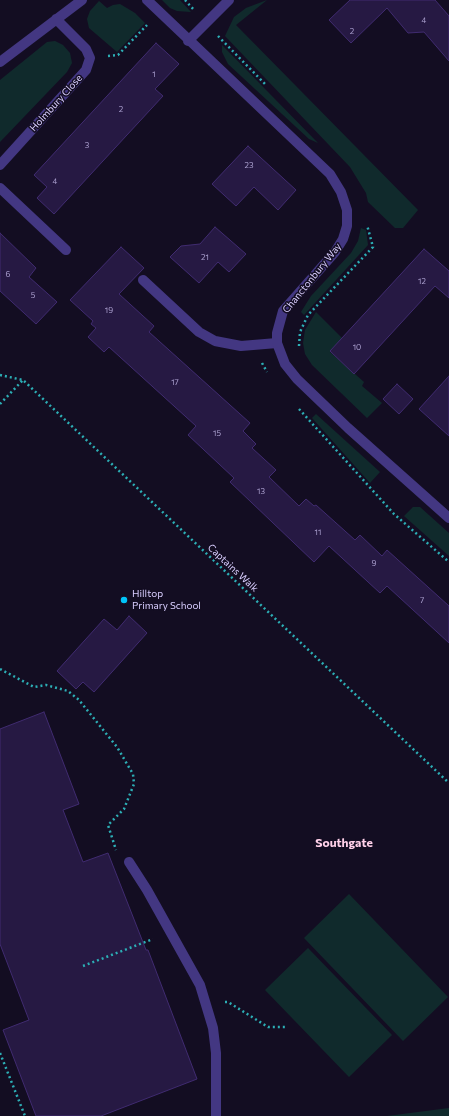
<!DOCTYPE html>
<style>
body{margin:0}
canvas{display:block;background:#130d22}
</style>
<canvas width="449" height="1116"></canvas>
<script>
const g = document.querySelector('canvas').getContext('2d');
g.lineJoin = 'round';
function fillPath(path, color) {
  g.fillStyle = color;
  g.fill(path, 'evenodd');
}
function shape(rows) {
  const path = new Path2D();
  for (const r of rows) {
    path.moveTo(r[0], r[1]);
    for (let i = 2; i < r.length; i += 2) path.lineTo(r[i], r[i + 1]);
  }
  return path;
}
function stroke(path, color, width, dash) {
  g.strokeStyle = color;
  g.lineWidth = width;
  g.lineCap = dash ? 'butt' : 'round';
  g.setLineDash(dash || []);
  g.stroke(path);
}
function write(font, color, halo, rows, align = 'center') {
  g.font = font + ' Commissioner,sans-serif';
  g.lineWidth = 3;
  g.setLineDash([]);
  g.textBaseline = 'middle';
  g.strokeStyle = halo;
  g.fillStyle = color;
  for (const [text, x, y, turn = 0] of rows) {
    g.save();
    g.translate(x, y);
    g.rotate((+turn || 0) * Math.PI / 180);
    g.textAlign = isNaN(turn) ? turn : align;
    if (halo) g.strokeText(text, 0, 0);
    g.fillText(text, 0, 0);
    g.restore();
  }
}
fillPath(shape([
 [162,0,180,0,191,12,177,11,170,8],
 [267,0,236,25,418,210,403,228,395,228,368,202,366,193,350,167,225,36,234,17,246,8],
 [99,1,107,8,113,5,120,4,135,13,145,23,117,52,89,28,87,19,90,11],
 [55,41,63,45,70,53,72,63,67,72,0,142,0,80,47,42],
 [222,45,318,143,309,139,228,64,222,52],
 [361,228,366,230,368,245,304,315,301,312,311,296,351,253,358,241],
 [316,312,342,338,330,352,364,382,362,386,382,403,367,418,312,365,305,354,303,343,305,330],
 [316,414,380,472,370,483,312,418],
 [413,507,420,507,449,533,449,556,404,516],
 [349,894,448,997,403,1041,304,938],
 [308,948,392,1035,349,1077,265,990],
 [449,1108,449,1116,387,1116]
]), '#102a2c');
const building = shape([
 [350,0,435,0,449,16,449,61,424,32,408,33,387,8,351,43,329,20,350,0],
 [156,43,179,64,155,89,163,96,54,214,37,198,47,187,34,175,156,43],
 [248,146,296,190,278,210,254,187,236,206,212,184,248,146],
 [215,227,246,254,229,272,218,262,199,283,170,257,181,246,200,244,215,227],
 [0,233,36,268,29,277,57,302,36,324,0,291,0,233],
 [121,247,144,268,119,294,154,326,149,332,250,423,243,431,256,444,252,448,276,470,269,477,299,506,306,499,314,506,316,505,355,540,360,535,382,556,387,550,449,606,449,643,387,586,380,593,329,546,314,562,230,482,234,478,188,435,196,426,109,347,104,352,88,337,96,328,91,324,93,321,70,300,121,247],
 [424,249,449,271,449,298,435,286,354,374,330,351,424,249],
 [449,376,449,436,419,409,449,376],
 [397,384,413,399,399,414,383,399,397,384],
 [129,616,147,633,94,692,83,682,76,689,57,671,104,619,117,630,129,616],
 [44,712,79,804,63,810,83,862,108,853,146,950,148,950,197,1079,101,1116,36,1116,3,1030,29,1020,0,944,0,729,44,712]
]);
fillPath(building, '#261943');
stroke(building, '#402b70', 1);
stroke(shape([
 [185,0,194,10],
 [218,36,266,85],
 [108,56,118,55,147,25],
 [299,346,300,332,308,315,373,247,367,225],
 [262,363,267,372],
 [0,375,23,380,449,783],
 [0,404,23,380],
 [299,409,394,514,449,562],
 [0,669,34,687,46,685,68,691,79,700,117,747,133,774,134,784,124,809,108,825,116,850],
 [83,966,153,939],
 [225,1002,228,1002,268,1027,285,1027],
 [0,1053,25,1116]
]), '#2caeb5', 2.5, [2, 3]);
stroke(shape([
 [143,280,199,332,215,341,241,346,277,343],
 [129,862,147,890,200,985,213,1028,216,1053,216,1116]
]), '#433782', 10);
stroke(shape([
 [147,0,330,174,341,192,347,210,347,226,343,239,335,252,283,311,277,333,277,343,285,364,297,379,348,428,449,518],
 [188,41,229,0],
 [0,62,82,0],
 [0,165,86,70,90,58,86,49,56,19],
 [0,188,66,250]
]), '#433782', 10);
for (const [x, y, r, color] of [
 [124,600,4,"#00c4f9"]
]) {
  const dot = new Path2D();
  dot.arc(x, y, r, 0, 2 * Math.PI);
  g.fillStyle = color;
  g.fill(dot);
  stroke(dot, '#130d22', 1.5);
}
write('8px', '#aca1d0', null, [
 ["4",424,20],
 ["2",352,31],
 ["1",154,74],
 ["2",121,109],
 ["3",87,145],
 ["23",249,165],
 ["4",55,181],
 ["21",205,257],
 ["6",8,274],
 ["12",422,281],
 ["5",33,295],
 ["19",109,310],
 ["10",357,347],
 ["17",175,382],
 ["15",217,433],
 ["13",261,491],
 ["11",318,532],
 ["9",374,563],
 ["7",422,600]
]);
write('10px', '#d9ceff', '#130d22', [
 ["Holmbury Close",56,103,-48],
 ["Chanctonbury Way",312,278,-51],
 ["Captains Walk",233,568,43]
]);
write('10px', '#d9ceff', '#130d22', [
 ["Hilltop",132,594],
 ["Primary School",132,606]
], 'left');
write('bold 12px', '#ffd0e9', '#130d22', [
 ["Southgate",344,843]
]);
</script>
